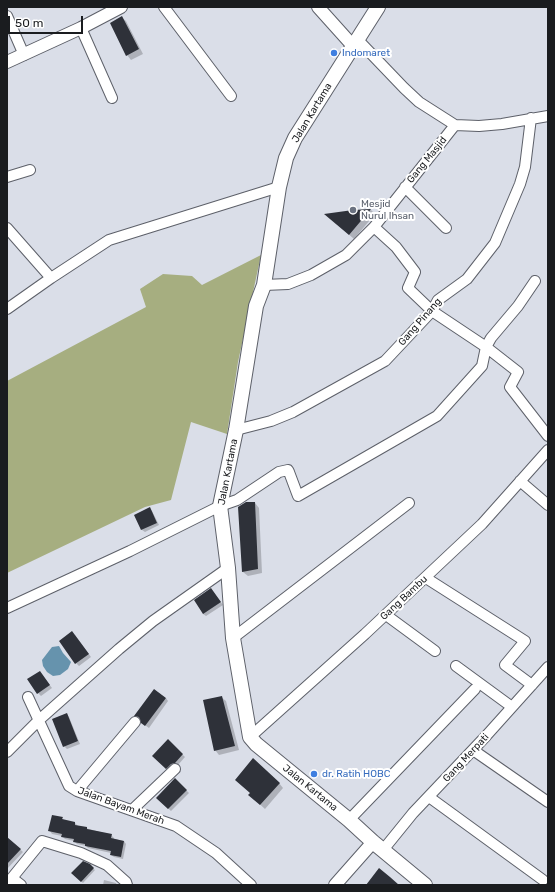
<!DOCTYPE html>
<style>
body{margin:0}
#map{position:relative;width:555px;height:892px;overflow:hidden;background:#dadee8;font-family:Rubik,sans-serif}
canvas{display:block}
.frame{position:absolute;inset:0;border:8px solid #1a1c1f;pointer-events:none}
.scale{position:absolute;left:8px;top:16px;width:75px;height:18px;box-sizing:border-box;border:2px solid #1a1c1f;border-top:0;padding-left:5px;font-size:12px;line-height:14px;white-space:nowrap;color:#1a1c1f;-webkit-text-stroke:3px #fff;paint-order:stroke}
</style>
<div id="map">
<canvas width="555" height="892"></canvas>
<div class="frame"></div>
<div class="scale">50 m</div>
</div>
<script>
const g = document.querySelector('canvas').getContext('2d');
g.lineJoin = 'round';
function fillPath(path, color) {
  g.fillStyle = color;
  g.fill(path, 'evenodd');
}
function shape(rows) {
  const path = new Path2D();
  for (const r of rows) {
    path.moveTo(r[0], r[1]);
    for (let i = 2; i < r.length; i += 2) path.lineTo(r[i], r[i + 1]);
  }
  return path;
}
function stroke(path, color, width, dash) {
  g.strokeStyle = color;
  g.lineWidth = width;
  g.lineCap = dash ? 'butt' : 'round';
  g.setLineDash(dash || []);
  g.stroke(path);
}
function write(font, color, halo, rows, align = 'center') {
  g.font = font + ' Rubik,sans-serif';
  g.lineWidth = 4;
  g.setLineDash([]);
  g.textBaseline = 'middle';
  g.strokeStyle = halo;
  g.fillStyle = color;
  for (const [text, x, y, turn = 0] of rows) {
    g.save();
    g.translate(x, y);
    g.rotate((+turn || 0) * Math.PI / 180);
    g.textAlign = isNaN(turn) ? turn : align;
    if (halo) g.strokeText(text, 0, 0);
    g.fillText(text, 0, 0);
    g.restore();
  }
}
fillPath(shape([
 [261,255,238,362,227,434,191,422,171,500,145,507,7,573,7,381,146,307,140,289,163,274,192,276,202,285]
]), '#a6ae80');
fillPath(shape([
 [59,646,63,653,71,662,68,669,60,675,53,676,47,672,43,666,42,660,52,647]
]), '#6693ad');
fillPath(shape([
 [121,17,126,21,143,54,131,60,127,55],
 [371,210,375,214,354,239,330,218,353,211],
 [255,503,259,508,262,573,248,576,243,572,239,507],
 [149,508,152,511,159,525,145,532,142,530,135,515],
 [211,589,223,605,206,616,203,614],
 [75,635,91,657,79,666,76,663],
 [42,675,52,688,41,696,38,693],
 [221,697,226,701,239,750,219,755,215,750],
 [166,698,168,701,149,728,142,723,141,719,136,716],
 [67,714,69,717,80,744,67,749,64,746],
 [168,741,185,757,178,765,169,771,153,756],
 [175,779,189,793,171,811,157,798],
 [279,783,283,788,265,809,254,799],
 [62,818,65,821,75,823,78,826,111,835,114,838,114,839,124,841,126,844,123,859,114,857,111,855,111,853,88,848,86,846,77,844,74,841,65,839,62,836,52,834,50,831],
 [10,840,23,852,7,869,7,843],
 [89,865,95,870,83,883,73,873],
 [104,880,116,883,117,885,103,885]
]), '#0003');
fillPath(shape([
 [122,16,139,49,126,56,110,23],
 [371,209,349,235,324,214,353,210],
 [246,502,255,502,258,569,242,572,238,507],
 [150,507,157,523,141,530,134,515],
 [211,588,221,602,203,614,194,600],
 [72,631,89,654,75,664,59,641],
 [40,671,50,685,37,694,27,679],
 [154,689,166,698,145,726,141,723,139,717,134,716],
 [222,696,235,746,214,751,203,700],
 [67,713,78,741,63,747,52,719],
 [168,739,183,754,175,763,171,764,166,769,152,756],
 [253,758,280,783,260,805,248,795,250,793,235,780],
 [175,778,187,790,168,809,156,798],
 [52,815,63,817,62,819,75,822,75,825,87,827,87,829,112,834,111,838,124,841,121,857,110,855,111,851,85,846,85,844,73,842,74,839,61,837,62,834,48,831],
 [7,837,21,849,7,864],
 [83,861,90,864,94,868,81,882,71,873],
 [379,868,390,877,399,885,366,885]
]), '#2e3139');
const minor = shape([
 [164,7,231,96],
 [7,16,24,55],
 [81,28,112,98],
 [358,40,404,88,419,102,455,125,479,126,502,124,548,116],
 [7,177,30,170],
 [405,187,446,228],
 [374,227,396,247,415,272,408,288,432,311,486,347,518,372,510,387,548,436],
 [7,228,51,278],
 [264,285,288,284,311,275,346,255,374,227,455,125],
 [7,309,51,278,109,240,279,187],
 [236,430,271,421,293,412,385,361,432,311,438,300,467,279,495,243,520,184,525,167,531,118],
 [520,481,548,505],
 [426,578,525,641,505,665,532,685],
 [7,608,130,551,220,506,237,500,279,472,288,470,289,472,298,496,437,416,482,366,486,347,491,338,518,306,535,281],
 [386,615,435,651],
 [233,638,409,503],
 [456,666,512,707],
 [28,697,69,786,77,791,176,826,216,853,251,885],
 [250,737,365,634,482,524,548,450],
 [473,750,548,802],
 [7,752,39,720,119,649,153,621,228,568],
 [77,791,135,722],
 [429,797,543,880],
 [132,810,175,769],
 [349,820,475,689],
 [383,850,413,813,486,736,548,667],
 [12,878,21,885],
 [7,884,42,841,81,853,107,865,126,882,127,885]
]);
const tertiary = shape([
 [318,7,353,46],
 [7,62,81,28,121,7],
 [335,885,373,842]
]);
const secondary = shape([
 [378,7,295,138,286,158,279,187,264,285,256,306,236,430,220,506,228,568,233,638,250,737,256,744,349,820,373,842,425,885]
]);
stroke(minor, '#5d6069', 12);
stroke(tertiary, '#5d6069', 14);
stroke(secondary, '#5d6069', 16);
stroke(minor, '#fff', 10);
stroke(tertiary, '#fff', 12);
stroke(secondary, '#fff', 14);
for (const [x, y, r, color] of [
 [334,53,4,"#3f7fe0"],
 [353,210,4,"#6b7280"],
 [314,774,4,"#3f7fe0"]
]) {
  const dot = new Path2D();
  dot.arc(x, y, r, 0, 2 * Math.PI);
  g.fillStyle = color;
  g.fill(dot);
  stroke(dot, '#fff', 1.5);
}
write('10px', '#366cbe', '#fff', [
 ["Indomaret",342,53],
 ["dr. Ratih HOBC",322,774]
], 'left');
write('10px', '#1a1c1f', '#fff', [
 ["Jalan Kartama",312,113,-59],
 ["Gang Masjid",427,160,-51],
 ["Gang Pinang",420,322,-49],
 ["Jalan Kartama",228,472,-79],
 ["Gang Bambu",404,598,-43],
 ["Gang Merpati",466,758,-47],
 ["Jalan Kartama",310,788,39],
 ["Jalan Bayam Merah",121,806,20]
]);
write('10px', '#5b616d', '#fff', [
 ["Mesjid",361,204],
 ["Nurul Ihsan",361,216]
], 'left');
</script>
